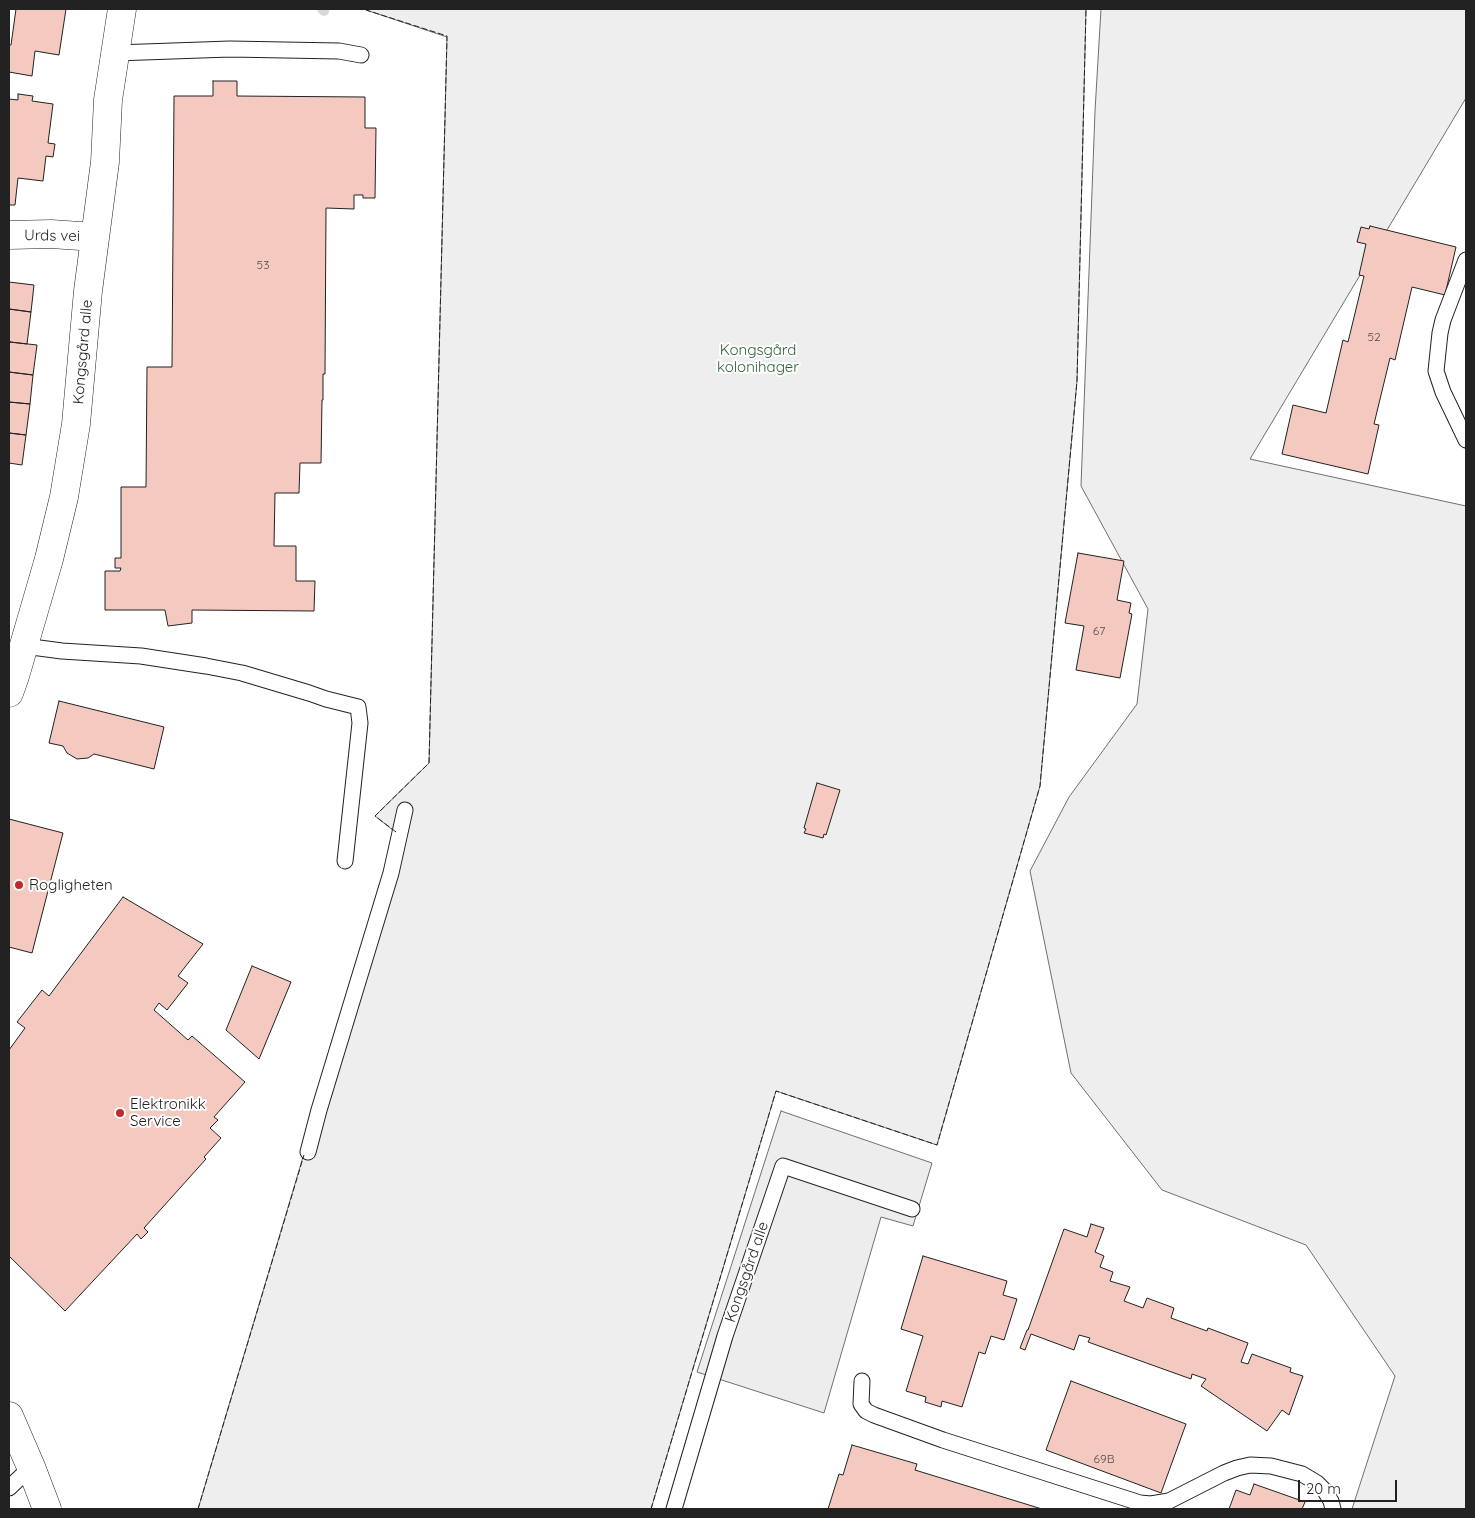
<!DOCTYPE html>
<meta charset="utf-8">
<style>
body{margin:0}
#map{position:relative;width:1475px;height:1518px;overflow:hidden;background:#fff;font-family:Quicksand,sans-serif}
canvas{display:block}
.frame{position:absolute;inset:0;border:10px solid #222;pointer-events:none}
.scale{position:absolute;left:1298px;top:1480px;width:99px;height:22px;box-sizing:border-box;border:2px solid #222;border-top:0;padding-left:6px;font-size:15px;line-height:18px;white-space:nowrap;color:#222;-webkit-text-stroke:4px #fff;paint-order:stroke}
</style>
<div id="map">
<canvas width="1475" height="1518"></canvas>
<div class="frame"></div>
<div class="scale">20 m</div>
</div>
<script>
const g = document.querySelector('canvas').getContext('2d');
g.lineJoin = 'round';
function fillPath(path, color) {
  g.fillStyle = color;
  g.fill(path, 'evenodd');
}
function shape(rows) {
  const path = new Path2D();
  for (const r of rows) {
    path.moveTo(r[0], r[1]);
    for (let i = 2; i < r.length; i += 2) path.lineTo(r[i], r[i + 1]);
  }
  return path;
}
function stroke(path, color, width, dash) {
  g.strokeStyle = color;
  g.lineWidth = width;
  g.lineCap = dash ? 'butt' : 'round';
  g.setLineDash(dash || []);
  g.stroke(path);
}
function write(font, color, halo, rows, align = 'center') {
  g.font = font + ' Quicksand,sans-serif';
  g.lineWidth = 4;
  g.setLineDash([]);
  g.textBaseline = 'middle';
  g.strokeStyle = halo;
  g.fillStyle = color;
  for (const [text, x, y, turn = 0] of rows) {
    g.save();
    g.translate(x, y);
    g.rotate((+turn || 0) * Math.PI / 180);
    g.textAlign = isNaN(turn) ? turn : align;
    if (halo) g.strokeText(text, 0, 0);
    g.fillText(text, 0, 0);
    g.restore();
  }
}
const green = shape([
 [366,9,1086,9,1077,381,1040,786,937,1145,776,1091,651,1509,198,1509,399,835,375,816,429,763,447,37,366,10,366,9],
 [1101,9,1466,9,1466,98,1250,459,1466,506,1466,1509,1352,1509,1395,1376,1306,1245,1162,1190,1071,1073,1030,871,1069,797,1137,704,1148,609,1081,486,1095,111,1101,9]
]);
fillPath(green, '#eee');
stroke(green, '#6f6f6f', 1);
const parking = shape([
 [781,1111,932,1163,913,1226,881,1217,824,1413,697,1372,781,1111]
]);
fillPath(parking, '#ededed');
stroke(parking, '#6f6f6f', 1);
stroke(shape([
 [322,9,324,11]
]), '#d9d9d9', 10);
const building = shape([
 [16,9,66,9,59,55,35,51,32,76,9,72,9,45,11,45,16,9],
 [213,81,237,81,237,96,365,97,365,128,376,128,375,198,363,198,363,195,354,195,354,209,326,208,325,374,323,374,323,400,322,400,321,463,300,463,299,493,275,493,274,546,296,546,296,581,315,581,314,611,192,610,192,623,168,626,165,610,105,610,105,571,120,571,121,568,115,568,115,558,121,558,121,487,146,487,147,367,172,367,174,96,213,96,213,81],
 [18,94,33,96,32,101,53,104,48,143,55,144,53,157,46,156,43,181,18,178,15,205,9,205,9,99,18,100,18,94],
 [1370,226,1456,247,1445,295,1412,287,1395,360,1390,358,1374,424,1379,425,1368,474,1282,454,1293,405,1326,413,1343,340,1348,342,1364,276,1359,275,1366,244,1357,242,1361,227,1369,229,1370,226],
 [9,282,34,285,31,312,9,309,9,282],
 [9,309,31,312,27,344,10,342,9,344,9,309],
 [10,342,37,345,33,375,9,372,9,344,10,342],
 [9,372,33,375,30,404,9,402,9,372],
 [9,402,30,404,26,435,9,433,9,402],
 [9,433,26,435,22,465,9,463,9,433],
 [1078,553,1124,561,1117,600,1131,603,1129,613,1132,614,1120,678,1076,670,1084,626,1065,623,1078,553],
 [59,701,164,727,154,769,94,754,88,758,77,759,67,753,63,746,49,743,59,701],
 [817,783,840,790,826,835,824,834,823,838,804,833,806,829,804,828,817,783],
 [9,819,63,833,32,953,9,947,9,819],
 [123,897,203,944,178,976,188,983,167,1010,159,1003,154,1010,188,1040,192,1036,245,1082,214,1117,218,1120,210,1128,221,1138,204,1157,206,1159,144,1228,148,1232,141,1239,137,1234,65,1311,9,1256,9,1050,25,1028,17,1022,42,990,49,996,123,897],
 [252,966,291,982,259,1059,226,1030,252,966],
 [1091,1224,1104,1228,1095,1252,1104,1256,1100,1267,1113,1272,1110,1281,1130,1287,1124,1301,1143,1308,1147,1298,1174,1308,1171,1318,1207,1331,1208,1328,1248,1343,1241,1362,1248,1364,1252,1354,1291,1368,1290,1372,1303,1376,1289,1415,1282,1410,1267,1431,1201,1386,1206,1379,1192,1374,1191,1379,1088,1342,1090,1338,1079,1335,1074,1350,1031,1334,1025,1350,1020,1348,1027,1330,1028,1330,1064,1229,1087,1237,1091,1224],
 [923,1256,1007,1281,1003,1295,1017,1299,1004,1340,991,1336,985,1354,979,1352,962,1407,942,1401,941,1407,925,1402,926,1397,906,1391,923,1336,901,1329,923,1256],
 [1071,1381,1186,1424,1161,1493,1046,1450,1071,1381],
 [852,1445,917,1464,915,1470,1042,1509,828,1509,839,1474,843,1475,852,1445],
 [1254,1484,1305,1502,1302,1509,1229,1509,1236,1490,1250,1495,1254,1484]
]);
fillPath(building, '#f3c9c0');
stroke(building, '#222', 1);
const lane = shape([
 [115,53,230,49,339,51,361,55],
 [1466,260,1443,320,1440,333,1436,371,1443,392,1466,440],
 [24,646,62,651,141,656,206,666,242,673,309,693,326,699,358,707,360,723,345,861],
 [308,1152,319,1110,391,873,405,810],
 [862,1381,861,1404,866,1411,874,1415,943,1440,1140,1503,1151,1504,1169,1501,1224,1473,1237,1468,1250,1465,1271,1466,1302,1474,1317,1483,1325,1491,1331,1501,1333,1509],
 [9,1488,31,1467],
 [674,1509,725,1336,783,1166,912,1209]
]);
const street = shape([
 [9,235,51,234,95,237],
 [9,693,15,676,49,559,64,497,76,424,88,291,105,162,108,100,122,9],
 [9,1416,31,1467,47,1509]
]);
stroke(lane, '#222', 17);
stroke(street, '#222', 29);
stroke(lane, '#fff', 15);
stroke(street, '#fff', 28);
stroke(shape([
 [366,9,366,10,447,36,429,763,375,816,396,832],
 [198,1509,304,1155],
 [651,1509,776,1091,937,1145,1040,786,1077,381,1086,9]
]), '#222', 1, [6, 2.5]);
for (const [x, y, r, color] of [
 [19,885,5,"#c62828"],
 [120,1113,5,"#c62828"]
]) {
  const dot = new Path2D();
  dot.arc(x, y, r, 0, 2 * Math.PI);
  g.fillStyle = color;
  g.fill(dot);
  stroke(dot, '#fff', 2);
}
write('12px', '#564c4a', null, [
 ["53",263,265],
 ["52",1374,337],
 ["67",1099,631],
 ["69B",1104,1459]
]);
write('15px', '#222', '#fff', [
 ["Urds vei",52,236,1],
 ["Kongsgård alle",83,352,-85],
 ["Kongsgård alle",747,1272,-71]
]);
write('15px', '#2f5e38', '#fff', [
 ["Kongsgård",758,350],
 ["kolonihager",758,367]
]);
write('15px', '#222', '#fff', [
 ["Rogligheten",29,885],
 ["Elektronikk",130,1104],
 ["Service",130,1121]
], 'left');
</script>
